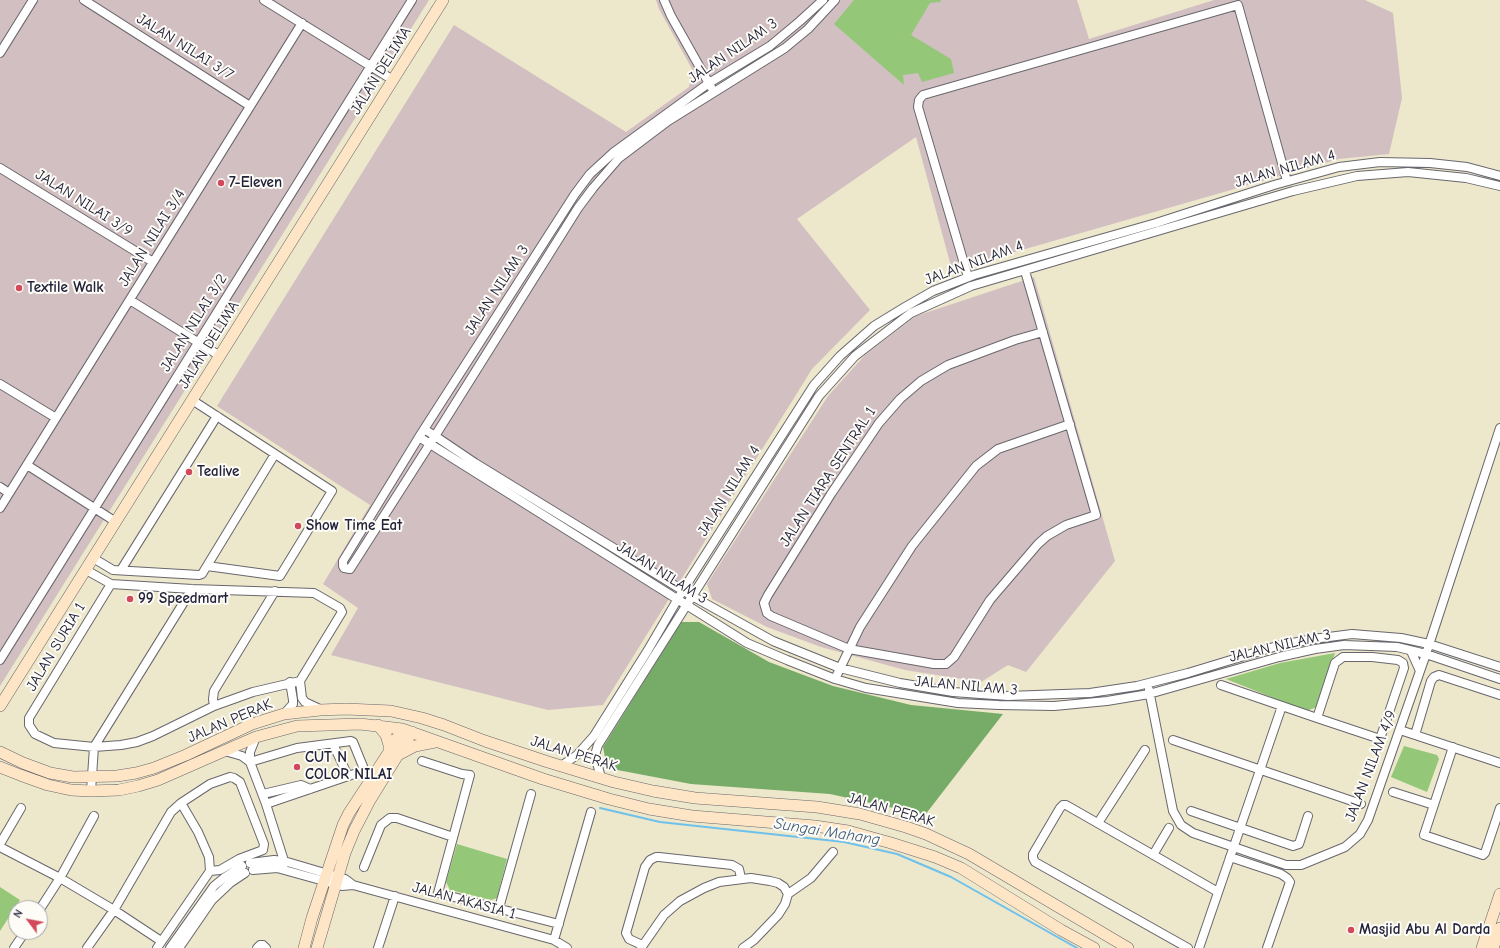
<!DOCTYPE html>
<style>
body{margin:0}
#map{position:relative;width:1500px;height:948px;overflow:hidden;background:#ede7cb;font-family:"Comic Neue",sans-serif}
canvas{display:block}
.north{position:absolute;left:8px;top:900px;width:40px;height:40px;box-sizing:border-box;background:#fdfcf7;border:1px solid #a5a5ac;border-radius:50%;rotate:302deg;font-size:11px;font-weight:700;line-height:16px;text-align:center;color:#22223b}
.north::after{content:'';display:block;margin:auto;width:14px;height:18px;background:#d1495b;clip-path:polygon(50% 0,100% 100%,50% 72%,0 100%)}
</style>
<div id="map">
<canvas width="1500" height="948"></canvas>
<div class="north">N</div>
</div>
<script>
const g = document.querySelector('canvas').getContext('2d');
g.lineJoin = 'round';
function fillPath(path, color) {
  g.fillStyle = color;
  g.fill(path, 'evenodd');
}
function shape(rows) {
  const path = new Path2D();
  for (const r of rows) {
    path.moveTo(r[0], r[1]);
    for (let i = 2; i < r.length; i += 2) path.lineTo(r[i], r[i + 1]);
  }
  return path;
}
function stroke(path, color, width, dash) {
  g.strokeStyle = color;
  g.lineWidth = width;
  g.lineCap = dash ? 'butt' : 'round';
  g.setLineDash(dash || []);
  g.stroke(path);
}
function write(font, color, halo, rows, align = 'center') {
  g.font = font + ' "Comic Neue",sans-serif';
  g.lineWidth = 4;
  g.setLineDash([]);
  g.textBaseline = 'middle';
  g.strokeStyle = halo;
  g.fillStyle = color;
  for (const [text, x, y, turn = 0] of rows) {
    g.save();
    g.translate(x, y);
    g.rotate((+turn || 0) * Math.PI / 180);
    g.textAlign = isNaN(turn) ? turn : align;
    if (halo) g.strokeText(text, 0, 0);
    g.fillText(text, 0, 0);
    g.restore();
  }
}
fillPath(shape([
 [0,0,429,0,0,686],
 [656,0,1077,0,1089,39,1214,0,1365,0,1393,13,1402,98,1389,154,1339,159,952,270,916,137,797,219,870,310,812,369,603,705,548,710,331,655,358,608,323,584,370,505,217,406,454,25,626,132,689,87,692,69,659,9],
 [1034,277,1115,561,1026,672,1008,665,981,682,905,670,821,647,767,627,712,599,707,584,828,396,865,355,916,316]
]), '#d2bfc1');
fillPath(shape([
 [854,0,941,0,940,2,930,3,911,35,951,59,954,73,922,82,918,73,903,75,904,85,834,24],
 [1335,653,1317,707,1306,711,1226,679,1280,663],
 [1404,746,1437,755,1439,759,1427,792,1391,777],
 [457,844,507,859,497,898,491,900,450,890,446,882],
 [0,887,20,900,0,931]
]), '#94c778');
fillPath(shape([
 [681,622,699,622,769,662,833,686,911,705,1003,714,925,815,830,794,691,784,607,768,603,747]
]), '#77ac68');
stroke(shape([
 [600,808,660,822,844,842,897,854,951,877,1077,948]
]), '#6fc1eb', 2);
const street = shape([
 [84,0,250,106],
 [264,0,393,80],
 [664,0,671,16,711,87],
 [823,0,800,21,770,46,709,83,614,152,590,174,575,194,419,437,747,643,787,660,835,679,866,688,958,703,999,705,1054,706,1107,701,1149,694,1279,657,1315,649,1344,645,1397,647,1426,654,1500,679],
 [835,0,808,29,785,48,668,121,619,158,593,188,578,208,435,436,475,463,692,596,773,641,840,668,900,683,953,692,1008,696,1090,693,1137,686,1188,673,1277,646,1313,639,1352,634,1401,638,1429,644,1500,667],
 [0,53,33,0],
 [0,168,153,262],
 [1025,271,1096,515,1066,525,1047,536,1038,544,990,600,954,657,946,664,934,664,849,649,771,616,767,613,764,603,768,595,831,494,879,423,900,399,921,381,948,365,1015,340,1043,332],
 [968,277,918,107,919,100,923,95,1238,5,1287,181],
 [130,300,220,356],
 [0,384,56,418],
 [192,400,332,491,280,576,207,566],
 [419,437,343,561,343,566,344,568,350,569,435,436,424,429],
 [27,465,116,522],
 [0,487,9,493],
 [0,508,302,23],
 [93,558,113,570,199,575,202,574,275,454],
 [86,570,111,584,192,589,314,593,340,608,342,612,300,681,253,692,214,706,153,736,137,742,121,745,94,747,54,743,35,734,29,725,29,718,111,584],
 [121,570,217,416],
 [1411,651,1420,671],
 [0,660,412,0],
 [835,679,860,627,912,546,976,466,998,449,1070,424],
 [300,681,302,698,305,702,320,709],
 [1221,685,1282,706,1317,718,1380,739,1404,668,1403,663,1398,660,1372,657,1343,657,1335,663,1317,718],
 [1149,690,1173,811,1181,825,1193,833,1286,865,1301,865,1345,847,1360,834,1368,820,1426,654,1500,428],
 [214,706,213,699,214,691,275,591],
 [284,714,293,704,293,700,290,682],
 [1400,730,1500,763],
 [1415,735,1431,681,1434,677,1439,675,1500,695],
 [256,737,250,752,250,762,266,804,284,861,283,869],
 [1173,740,1361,804],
 [333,744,348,776],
 [1453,747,1424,835,1483,855,1485,853,1500,808],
 [225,751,242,756,250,762],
 [422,761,462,774,470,775,438,893,559,924],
 [250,762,297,748,351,741,353,742,364,769,363,771,266,804],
 [561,766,577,755,594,736,648,650,683,590,814,385,840,356,874,326,905,307,933,291,974,275,1156,223,1274,185,1339,167,1380,162,1430,163,1467,167,1500,176],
 [601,778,595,755,598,745,819,396,855,356,911,313,971,286,1293,191,1357,176,1408,172,1466,178,1500,186],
 [91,791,94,747,192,589],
 [1393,792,1434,805],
 [263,794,301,785,310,789],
 [1191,811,1293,846,1299,844,1308,816],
 [1098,823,1145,750],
 [0,844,21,808],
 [0,847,60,878,114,910,161,941],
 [1153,855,1169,828],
 [1230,857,1281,874,1287,878,1290,882,1267,948],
 [250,863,274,860,284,861,345,879,353,885],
 [364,867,381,825,390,818,397,818,453,837],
 [253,870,277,868,342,886,353,885,554,940,567,948],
 [788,894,811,878,833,852],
 [499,908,531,794],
 [40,909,60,878,94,816],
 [554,940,591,812],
 [642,945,629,939,626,933,645,867,650,860,656,857,659,857,732,865,739,869,741,878],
 [14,948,25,932],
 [87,948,114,910,171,812,181,803,210,784,230,777,234,778,240,782,264,844,263,850,239,859,220,870,210,871,209,857,198,832,181,803],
 [157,948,210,871],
 [170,948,214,886,225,877,242,866],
 [179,948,212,900,230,883,245,873],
 [257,948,260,945,263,945,266,948],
 [378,948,395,896],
 [641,948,664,915,680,901,704,888,719,882,751,878,770,881,778,883,784,887,788,894],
 [743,948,754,940,778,915,785,904,788,894],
 [1188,948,1035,862,1033,858,1033,854,1060,808,1063,805,1066,805,1218,892],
 [1199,948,1282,706]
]);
const secondary = shape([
 [0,706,443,0],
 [378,725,386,735,389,745,389,752],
 [0,752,23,763,50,773,73,777,117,776,136,773,154,768,186,755,252,724,284,714,320,710,346,709,391,711,422,718,444,725,485,741,548,762,614,782,653,791,695,798,817,807,860,814,906,827,926,834,969,854,1128,948],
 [400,754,415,746,435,742],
 [0,767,20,775,48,785,71,790,91,791,119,790,138,786,158,780,256,737,297,726,360,724,402,729,543,779,609,799,649,809,692,816,815,826,848,831,891,843,935,857,961,868,1061,930,1094,948],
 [304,948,312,918,343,825,349,813,389,752,402,729],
 [317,948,345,853,354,831,370,800,412,732],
 [1482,948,1500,894],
 [1493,948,1500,928]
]);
stroke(street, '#69676d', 10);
stroke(secondary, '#69676d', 12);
stroke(street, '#fff', 8);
stroke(secondary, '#fde5c5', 11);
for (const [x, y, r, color] of [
 [221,183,4,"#d1495b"],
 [19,288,4,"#d1495b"],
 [189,472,4,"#d1495b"],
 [298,526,4,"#d1495b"],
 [130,599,4,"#d1495b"],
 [297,767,4,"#d1495b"],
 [1351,930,4,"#d1495b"]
]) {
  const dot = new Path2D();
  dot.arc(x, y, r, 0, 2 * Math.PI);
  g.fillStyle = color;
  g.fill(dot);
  stroke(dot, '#fdfcf7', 1.5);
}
write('15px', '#22223b', '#fdfcf7', [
 ["JALAN NILAI 3/7",185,47,32],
 ["JALAN NILAM 3",733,51,-34],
 ["JALAN DELIMA",381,71,-58],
 ["JALAN NILAM 4",1285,169,-16],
 ["JALAN NILAI 3/9",84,203,32],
 ["JALAN NILAI 3/4",152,238,-58],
 ["JALAN NILAM 4",974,263,-20],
 ["JALAN NILAM 3",497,290,-57],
 ["JALAN NILAI 3/2",194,323,-58],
 ["JALAN DELIMA",209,345,-58],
 ["JALAN TIARA SENTRAL 1",828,477,-57],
 ["JALAN NILAM 4",729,491,-58],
 ["JALAN NILAM 3",662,573,32],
 ["JALAN NILAM 3",1280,646,-13],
 ["JALAN SURIA 1",56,647,-59],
 ["JALAN NILAM 3",966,686,5],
 ["JALAN PERAK",230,721,-23],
 ["JALAN PERAK",574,754,17],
 ["JALAN NILAM 4/9",1371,766,-69],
 ["JALAN PERAK",891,810,16],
 ["JALAN AKASIA 1",464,901,15]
]);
write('bold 15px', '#22223b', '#fdfcf7', [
 ["7-Eleven",229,183],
 ["Textile Walk",27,288],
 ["Tealive",197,472],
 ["Show Time Eat",306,526],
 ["99 Speedmart",138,599],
 ["CUT N",305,758],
 ["COLOR NILAI",305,775],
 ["Masjid Abu Al Darda",1359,930]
], 'left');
write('italic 16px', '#3d5a79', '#fdfcf7', [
 ["Sungai Mahang",827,832,9]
]);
</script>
